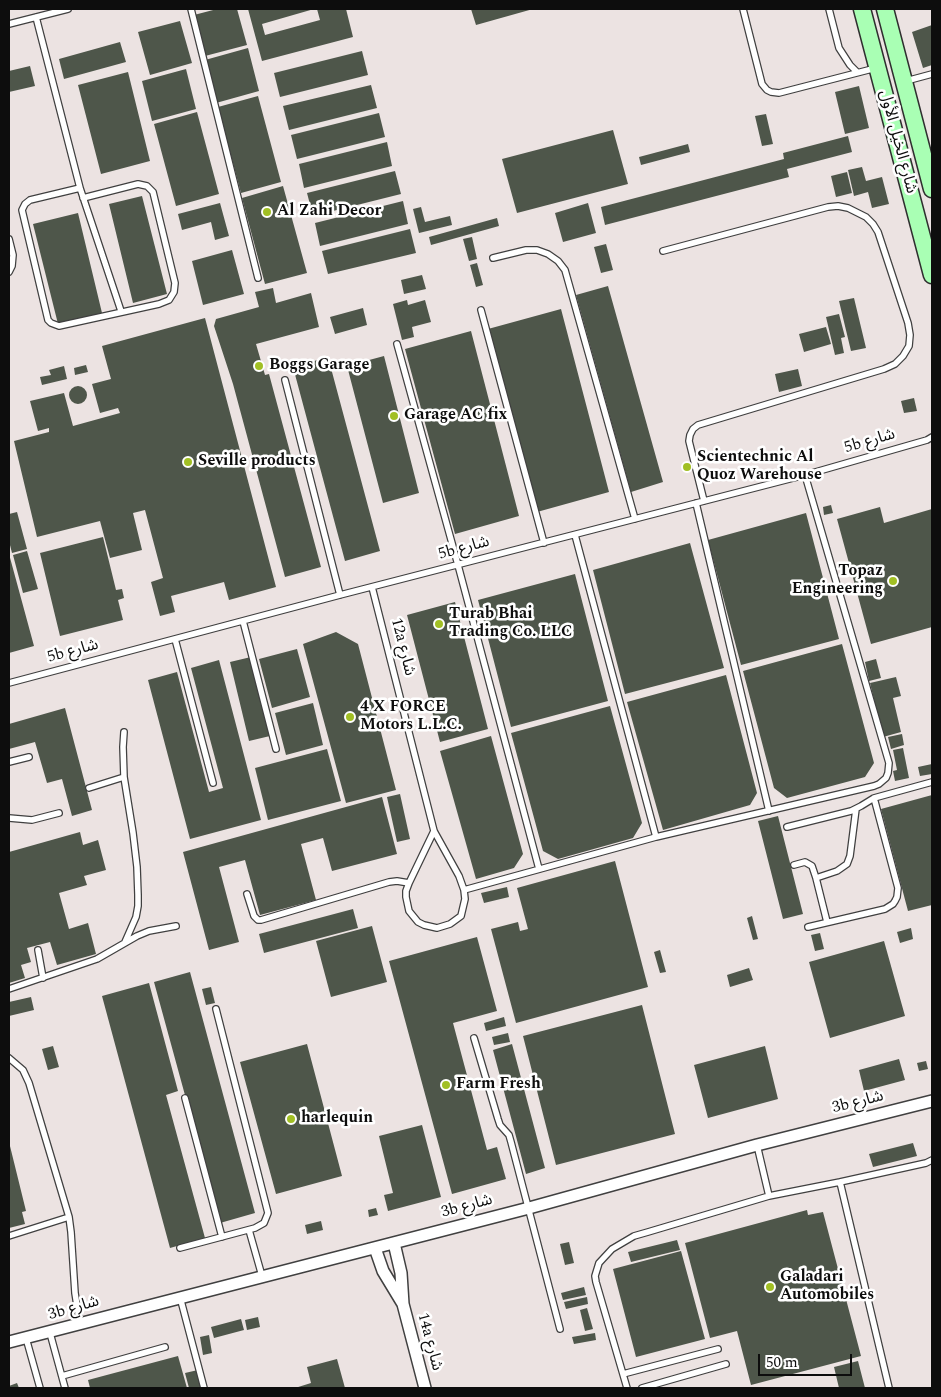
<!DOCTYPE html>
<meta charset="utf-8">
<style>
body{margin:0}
#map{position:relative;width:941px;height:1397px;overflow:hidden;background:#eeffef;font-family:Spectral,serif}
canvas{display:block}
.frame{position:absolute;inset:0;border:10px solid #0d0d0d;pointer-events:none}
.scale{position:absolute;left:758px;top:1354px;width:94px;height:22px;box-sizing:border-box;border:2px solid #0d0d0d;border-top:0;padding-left:6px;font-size:15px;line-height:18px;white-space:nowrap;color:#0d0d0d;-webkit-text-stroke:4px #fff;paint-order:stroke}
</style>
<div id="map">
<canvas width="941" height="1397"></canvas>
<div class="frame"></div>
<div class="scale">50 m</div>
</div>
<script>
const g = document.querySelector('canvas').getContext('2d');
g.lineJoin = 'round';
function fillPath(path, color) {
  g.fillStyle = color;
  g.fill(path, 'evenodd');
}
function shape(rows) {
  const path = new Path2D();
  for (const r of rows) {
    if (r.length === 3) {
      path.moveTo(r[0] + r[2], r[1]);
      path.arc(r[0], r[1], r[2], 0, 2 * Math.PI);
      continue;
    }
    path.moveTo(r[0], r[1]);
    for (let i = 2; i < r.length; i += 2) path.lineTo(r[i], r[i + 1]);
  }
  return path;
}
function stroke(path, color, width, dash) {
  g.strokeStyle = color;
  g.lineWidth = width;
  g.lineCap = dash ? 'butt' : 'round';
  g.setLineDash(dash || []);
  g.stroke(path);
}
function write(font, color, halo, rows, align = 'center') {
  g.font = font + ' Spectral,"Noto Sans Arabic",serif';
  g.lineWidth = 5;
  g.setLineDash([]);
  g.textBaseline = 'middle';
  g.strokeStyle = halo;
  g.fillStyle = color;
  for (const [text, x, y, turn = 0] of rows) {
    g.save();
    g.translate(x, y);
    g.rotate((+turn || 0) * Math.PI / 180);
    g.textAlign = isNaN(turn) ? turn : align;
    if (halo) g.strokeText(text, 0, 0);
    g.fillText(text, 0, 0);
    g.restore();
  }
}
fillPath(shape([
 [9,9,932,9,932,1388,9,1388]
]), '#ece3e2');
fillPath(shape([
 [217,9,237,9,247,45,205,56,194,15],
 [248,9,314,9,262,24,265,35,320,20,317,9,346,9,353,37,262,61],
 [471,9,533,9,476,25],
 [180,21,192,63,150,75,138,32],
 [932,25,932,65,923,68,912,32],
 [120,42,126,62,64,79,59,59],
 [248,48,259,91,216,103,205,60],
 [362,51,368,75,280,97,274,73],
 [30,66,35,86,9,92,9,71],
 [186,69,196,109,152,121,142,81],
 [128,72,150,161,101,174,78,85],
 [371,85,377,108,289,130,283,106],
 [859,86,869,128,845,134,835,92],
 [258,96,281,182,241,193,218,107],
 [197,112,219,194,176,206,154,124],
 [379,113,385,137,297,159,291,135],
 [766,114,773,144,762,146,755,116],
 [613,130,628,184,517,213,502,159],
 [848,136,852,152,787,169,789,177,605,225,601,207,784,159,783,153],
 [387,142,392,166,304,188,299,164],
 [688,144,690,152,641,165,639,157],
 [862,167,866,181,882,177,889,204,872,208,868,192,854,196,848,170],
 [395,171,401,194,313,216,307,193],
 [847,172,852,193,836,197,831,176],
 [283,186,307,273,265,284,242,198],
 [142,196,167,294,133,303,109,204],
 [403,201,408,224,320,246,315,223],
 [220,203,229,236,215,240,211,222,182,230,178,214],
 [588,203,596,233,563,242,555,213],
 [421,207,425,222,450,216,452,225,419,233,413,209],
 [78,213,102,313,58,324,33,224],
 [497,218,499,226,431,245,429,237],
 [410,229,416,253,328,274,322,251],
 [472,237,477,259,469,261,463,239],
 [606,244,613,270,601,273,594,247],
 [232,250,244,294,203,305,192,261],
 [477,263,483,285,476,287,470,265],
 [422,275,426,289,404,294,401,280],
 [608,286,663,482,631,492,576,295],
 [273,288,276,303,311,293,319,327,256,344,265,375,269,374,321,567,285,577,233,384,214,326,216,319,259,307,255,292],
 [854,298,866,348,851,351,839,301],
 [407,300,408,305,425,300,431,322,412,327,414,337,402,340,393,304],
 [363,308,367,325,335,334,330,317],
 [561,309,609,492,537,512,488,329],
 [839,314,845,337,841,338,844,353,835,355,826,317],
 [205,318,276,587,229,600,224,582,171,596,175,612,160,616,151,582,163,578,145,510,133,513,142,550,110,558,100,521,37,537,14,441,49,432,49,428,38,431,30,401,64,393,73,426,120,413,118,408,100,413,92,384,111,379,102,346],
 [826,327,831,344,804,352,799,334],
 [471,331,519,516,455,534,405,349],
 [384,356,419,493,383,503,347,366],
 [328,357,380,551,345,561,293,367],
 [86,365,88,372,75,375,74,368],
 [64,366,67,379,42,385,40,377,51,375,49,370],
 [798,369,802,386,779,392,775,374],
 [78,395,9],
 [914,398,917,411,904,413,901,401],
 [831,505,833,513,824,515,823,507],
 [880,507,884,523,932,509,932,627,871,644,837,519],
 [17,512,27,549,12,553,9,541,9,514],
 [806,513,839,639,741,665,708,540],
 [103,537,116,590,122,589,124,598,118,600,123,620,60,636,40,553],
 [690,543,724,668,625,694,593,570],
 [27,551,38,589,23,593,13,555],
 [9,554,34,646,9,653],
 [575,574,608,701,511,727,478,600],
 [455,602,488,729,440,742,407,615],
 [336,632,358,644,396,790,346,803,303,644],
 [842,644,874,763,865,777,787,798,774,788,743,671],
 [297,649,310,697,272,708,259,659],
 [251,657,270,736,249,741,230,662],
 [876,659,881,678,869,681,865,662],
 [219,660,261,820,190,839,148,680,177,672,209,792,223,788,191,668],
 [726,675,757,793,750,805,663,830,627,702],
 [896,677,901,696,893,698,901,732,883,737,870,683],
 [313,703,323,745,286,755,275,713],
 [610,706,642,823,633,838,558,859,543,851,511,733],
 [65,708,92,810,72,816,62,779,47,783,35,742,9,749,9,724],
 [902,734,904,745,891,749,888,737],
 [491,736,523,854,514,868,476,879,440,751],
 [903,748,909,778,895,781,893,771,897,770,893,750],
 [327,749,341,801,268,820,255,768],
 [932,764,932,774,920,776,918,767],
 [400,794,410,839,397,842,387,797],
 [932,795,932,905,908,911,881,809],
 [382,797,397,854,332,871,323,838,301,844,316,900,260,915,245,860,219,867,239,942,209,950,183,852],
 [778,816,803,914,783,919,758,821],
 [80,832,83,845,98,840,106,870,84,876,87,885,59,893,69,929,88,923,96,954,57,965,50,942,27,948,31,962,21,965,25,978,9,983,9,852],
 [615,861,648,987,516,1023,491,929,518,922,520,931,528,929,517,888],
 [507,887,509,897,484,903,481,893],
 [353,909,358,928,264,953,259,934],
 [752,916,758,939,753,940,747,918],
 [372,926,387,982,331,997,316,941],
 [911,928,913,939,900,943,897,932],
 [820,933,824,949,815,951,811,935],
 [477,937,497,1011,453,1023,487,1150,497,1147,506,1179,452,1194,389,961],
 [884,941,905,1016,830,1038,809,962],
 [660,950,666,972,660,973,654,952],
 [749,968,753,980,730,987,727,975],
 [190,972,255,1213,220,1223,154,982],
 [149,983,178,1091,166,1095,205,1238,170,1248,102,996],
 [211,987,215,1003,206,1005,202,989],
 [31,997,34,1010,9,1016,9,1002],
 [642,1005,675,1134,556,1165,523,1036],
 [504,1017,506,1026,486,1031,484,1023],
 [508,1033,510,1042,494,1045,492,1037],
 [307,1044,342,1176,276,1194,240,1062],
 [512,1044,545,1168,526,1174,493,1050],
 [53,1046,59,1067,48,1070,42,1049],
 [765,1046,778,1099,708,1118,694,1065],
 [899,1059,905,1080,864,1091,859,1070],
 [926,1061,928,1069,919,1071,917,1063],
 [422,1125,441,1197,388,1211,384,1195,393,1193,379,1136],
 [9,1142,26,1211,22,1212,25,1224,9,1228],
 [913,1143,917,1156,873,1167,869,1154],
 [376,1208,378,1215,369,1217,368,1210],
 [807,1210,808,1215,823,1212,861,1356,751,1385,737,1331,710,1338,685,1243],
 [321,1221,323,1230,307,1234,305,1225],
 [677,1240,680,1250,631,1262,628,1252],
 [569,1242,574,1263,565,1265,560,1244],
 [681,1251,705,1339,636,1357,613,1269],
 [584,1287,586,1295,563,1300,561,1293],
 [587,1297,588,1304,566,1309,564,1302],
 [587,1308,593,1329,585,1331,580,1310],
 [258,1317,260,1327,247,1330,245,1320],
 [241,1319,244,1330,214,1338,211,1327],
 [595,1333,596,1340,574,1344,572,1337],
 [209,1335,212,1353,203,1355,200,1337],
 [178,1356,187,1388,90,1388,88,1380],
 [337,1359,345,1388,295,1388,311,1383,307,1367],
 [858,1361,865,1388,839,1388,834,1367],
 [198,1370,202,1388,189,1388,185,1373],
 [17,1383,19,1388,9,1388,9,1386]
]), '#4e564a');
const service = shape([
 [191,9,258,278],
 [743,9,762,84,767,90,771,92,779,93,876,68],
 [829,9,839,48,850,65,857,72],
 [36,17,80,188,121,311],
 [9,24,68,9],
 [906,81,932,74],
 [80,188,30,200,25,204,22,210,48,320,51,323,59,326,159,304,169,300,174,292,175,283,153,192,147,186,138,184,83,198],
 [9,239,13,255,12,266,9,272],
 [663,251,828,207,838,206,848,208,866,217,873,224,878,232,908,323,910,335,909,346,903,356,895,364,884,369,698,425,693,429,690,435,689,441,704,501],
 [493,258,526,250,537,250,548,254,558,261,565,270,635,519],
 [481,310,544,543],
 [397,344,458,565,539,869],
 [285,380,340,595],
 [696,503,769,811],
 [575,535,656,837],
 [372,587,434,831,459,876,464,890,465,899,461,916,450,924,437,928,424,925,418,922,409,911,406,897,406,891,409,883,434,831],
 [243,621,276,749],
 [175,639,213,783],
 [9,683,340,595,805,475,927,440,932,437],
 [124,732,123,747,124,777,133,833,137,867,138,895,138,906,136,917,125,942],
 [9,762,29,757],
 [89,788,124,777],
 [9,818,32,820,59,813],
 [787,827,851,811,861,806,874,798,932,782],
 [794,865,805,862,812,866,816,878,827,922],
 [816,878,837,871,847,864,850,856,856,809],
 [464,890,656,837,874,786,879,784,886,778,888,773,889,763,805,475],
 [247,894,254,916,258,920,261,920,389,882,397,881,409,883],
 [808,927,885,909,893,904,895,901,897,897,898,888,874,798],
 [38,950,43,978],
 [9,989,97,959,137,936,149,931,176,926],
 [474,1038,498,1119,500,1125,509,1135,511,1142,560,1329],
 [9,1058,23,1070,29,1083,69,1217,71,1232,75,1293,80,1324],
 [185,1098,222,1237],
 [757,1145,769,1196],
 [840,1182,889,1388],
 [249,1230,262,1276],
 [9,1236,69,1217],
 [180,1248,255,1228,264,1223,268,1213,216,1009],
 [180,1297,204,1388],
 [50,1333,65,1388],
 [26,1338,40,1388],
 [623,1374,718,1349],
 [62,1376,165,1347],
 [627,1388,596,1282,595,1276,599,1263,612,1249,634,1236,648,1232,769,1196,840,1182,926,1163,932,1160],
 [642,1388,726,1364]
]);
const minor = shape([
 [394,1243,401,1273,403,1304,425,1388],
 [375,1248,383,1271,403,1304],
 [9,1342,529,1208,757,1145,932,1101]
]);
const secondary = shape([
 [862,9,932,275],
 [885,9,932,189]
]);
stroke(service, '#404040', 8);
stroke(minor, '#404040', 14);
stroke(secondary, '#2f2f2f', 19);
stroke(service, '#fff', 5.5);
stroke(minor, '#fff', 11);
stroke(secondary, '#a9ffb4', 16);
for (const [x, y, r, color] of [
 [267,212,5,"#a1bf24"],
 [259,366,5,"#a1bf24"],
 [394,416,5,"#a1bf24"],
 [188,462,5,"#a1bf24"],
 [687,467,5,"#a1bf24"],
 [893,581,5,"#a1bf24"],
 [439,624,5,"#a1bf24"],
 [350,717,5,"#a1bf24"],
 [446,1085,5,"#a1bf24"],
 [291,1119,5,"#a1bf24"],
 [770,1287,5,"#a1bf24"]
]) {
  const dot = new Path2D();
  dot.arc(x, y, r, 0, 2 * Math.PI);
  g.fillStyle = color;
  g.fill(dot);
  stroke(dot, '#fff', 2);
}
write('16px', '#0d0d0d', '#fff', [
 ["شارع الخيل الأول",897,142,75],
 ["5b شارع",870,442,-16],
 ["5b شارع",464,549,-15],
 ["12a شارع",402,647,76],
 ["5b شارع",73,652,-15],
 ["3b شارع",858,1103,-14],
 ["3b شارع",467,1207,-15],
 ["3b شارع",74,1309,-16],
 ["14a شارع",429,1342,75]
]);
write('bold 16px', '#0d0d0d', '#fff', [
 ["Al Zahi Decor",277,212],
 ["Boggs Garage",269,366],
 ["Garage AC fix",404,416],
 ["Scientechnic Al",697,458],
 ["Quoz Warehouse",697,476],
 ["Seville products",198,462],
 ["Topaz",883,572,"right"],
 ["Engineering",883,590,"right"],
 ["Turab Bhai",449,615],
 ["Trading Co. LLC",449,633],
 ["4 X FORCE",360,708],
 ["Motors L.L.C.",360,726],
 ["Farm Fresh",456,1085],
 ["harlequin",301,1119],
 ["Galadari",780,1278],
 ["Automobiles",780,1296]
], 'left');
</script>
